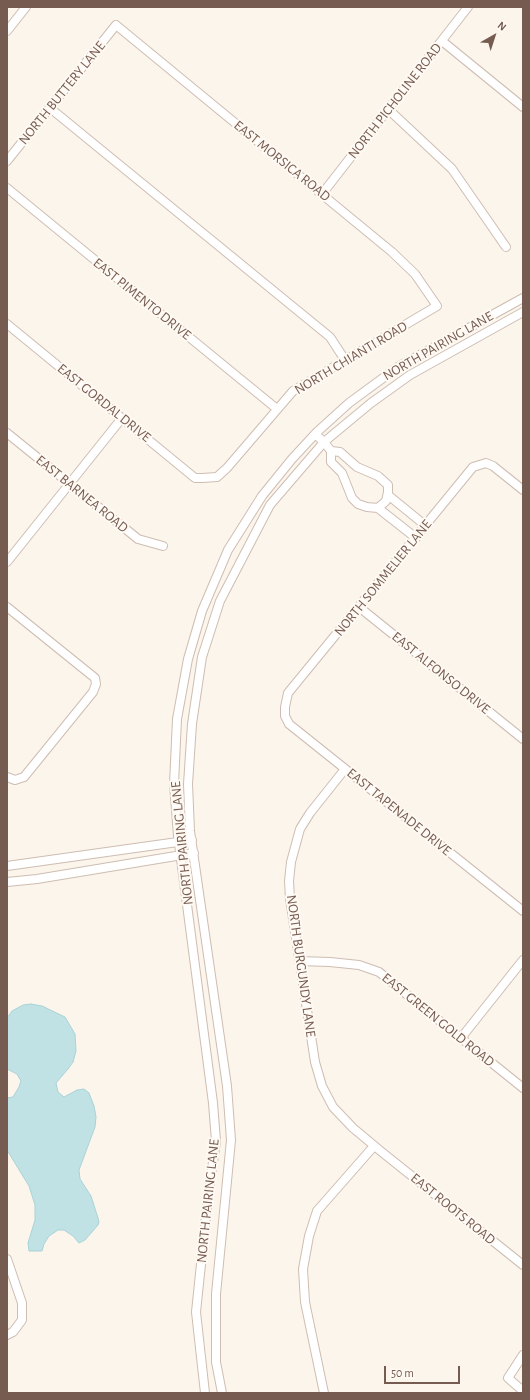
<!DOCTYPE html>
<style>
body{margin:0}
#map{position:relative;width:530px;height:1400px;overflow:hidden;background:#fcf5ec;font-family:"Alegreya Sans",sans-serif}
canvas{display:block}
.frame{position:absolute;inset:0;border:8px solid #765b50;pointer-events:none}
.north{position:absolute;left:474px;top:16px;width:40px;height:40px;-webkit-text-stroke:3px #fef9f3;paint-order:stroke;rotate:39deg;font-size:11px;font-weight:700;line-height:16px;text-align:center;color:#765b50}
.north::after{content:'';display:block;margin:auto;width:14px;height:18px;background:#765b50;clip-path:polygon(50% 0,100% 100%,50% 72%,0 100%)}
.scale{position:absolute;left:384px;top:1366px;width:76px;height:18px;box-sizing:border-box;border:2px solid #765b50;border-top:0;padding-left:5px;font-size:12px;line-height:14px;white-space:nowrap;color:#765b50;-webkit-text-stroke:3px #fef9f3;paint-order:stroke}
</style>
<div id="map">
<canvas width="530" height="1400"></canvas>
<div class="frame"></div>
<div class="north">N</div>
<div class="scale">50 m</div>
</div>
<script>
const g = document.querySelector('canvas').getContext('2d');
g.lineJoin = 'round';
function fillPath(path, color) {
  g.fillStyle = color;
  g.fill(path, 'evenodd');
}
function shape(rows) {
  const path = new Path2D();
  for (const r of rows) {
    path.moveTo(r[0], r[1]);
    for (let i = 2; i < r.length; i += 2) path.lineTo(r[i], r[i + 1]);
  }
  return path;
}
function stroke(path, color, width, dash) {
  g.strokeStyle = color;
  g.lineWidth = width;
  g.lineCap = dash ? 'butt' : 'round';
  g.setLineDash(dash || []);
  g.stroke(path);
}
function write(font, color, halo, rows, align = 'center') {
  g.font = font + ' "Alegreya Sans",sans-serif';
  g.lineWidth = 4;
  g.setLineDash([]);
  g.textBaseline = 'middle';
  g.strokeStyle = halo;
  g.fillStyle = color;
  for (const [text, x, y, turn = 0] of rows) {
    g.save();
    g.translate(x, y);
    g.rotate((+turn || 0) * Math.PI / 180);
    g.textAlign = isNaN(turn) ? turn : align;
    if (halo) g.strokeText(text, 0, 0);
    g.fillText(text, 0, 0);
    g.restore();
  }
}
const water = shape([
 [31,1004,42,1006,65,1017,75,1034,76,1051,73,1062,68,1069,56,1083,58,1092,64,1097,77,1090,84,1089,89,1093,94,1106,96,1117,95,1127,79,1170,80,1179,91,1196,98,1218,99,1222,98,1225,85,1240,79,1243,73,1236,64,1230,58,1230,49,1236,44,1244,42,1251,29,1251,28,1243,35,1220,35,1205,29,1186,7,1150,7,1098,13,1097,19,1087,21,1081,17,1074,7,1069,7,1018,12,1011,23,1005,31,1004]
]);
fillPath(water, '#c1e2e5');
stroke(water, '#a8d2d6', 1);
const minor = shape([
 [7,31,26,7],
 [442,41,523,107],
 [50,108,330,337,345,360],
 [388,109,452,169,506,247],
 [7,161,116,25,392,252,415,274,437,306,293,391,227,468,217,477,202,478,195,478,7,324],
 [7,188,277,409],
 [322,194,468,7],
 [7,433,138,539,163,546],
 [315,434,324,442,331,451,331,462,342,473,352,498,358,504,367,507,378,508,386,501,388,492,388,485,378,476,357,467,340,452,331,451],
 [523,490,493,466,486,463,473,467,288,693,285,707,285,716,289,724,523,911],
 [388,495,426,526],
 [378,508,416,538],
 [7,562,122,418],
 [7,607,95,678,96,684,93,692,24,777,15,780,7,777],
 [359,607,523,739],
 [345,769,310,813,300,829,291,862,289,881,290,899,315,1062,322,1086,333,1107,353,1128,383,1153,523,1265],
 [7,866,192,840],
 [7,882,37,879,194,853],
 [299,961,330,962,359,965,379,972,523,1088],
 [461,1038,523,960],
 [7,1259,22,1303,22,1320,13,1332,7,1335],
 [523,1355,508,1378,523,1391],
 [205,1393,196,1312,208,1197,216,1141,213,1103,178,836,174,784,177,719,188,659,202,611,228,550,262,496,292,459,317,432,349,403,398,367,523,298],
 [222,1393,216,1362,216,1294,231,1140,227,1086,190,831,188,784,192,724,202,657,220,601,270,505,324,442,371,403,410,375,523,312],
 [324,1393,305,1302,303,1269,309,1236,317,1211,374,1146]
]);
stroke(minor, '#cebdb2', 10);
stroke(minor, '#fff', 8);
write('14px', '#765b50', '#fef9f3', [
 ["NORTH BUTTERY LANE",62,93,-51],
 ["NORTH PICHOLINE ROAD",395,101,-52],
 ["EAST MORSICA ROAD",282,161,39],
 ["EAST PIMENTO DRIVE",142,299,39],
 ["NORTH PAIRING LANE",438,346,-30],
 ["NORTH CHIANTI ROAD",351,358,-31],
 ["EAST GORDAL DRIVE",104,403,39],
 ["EAST BARNEA ROAD",82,494,39],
 ["NORTH SOMMELIER LANE",383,578,-51],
 ["EAST ALFONSO DRIVE",441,673,39],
 ["EAST TAPENADE DRIVE",399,812,39],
 ["NORTH PAIRING LANE",182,843,-96],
 ["NORTH BURGUNDY LANE",301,966,82],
 ["EAST GREEN GOLD ROAD",438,1020,39],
 ["NORTH PAIRING LANE",208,1201,-84],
 ["EAST ROOTS ROAD",453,1209,39]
]);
</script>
